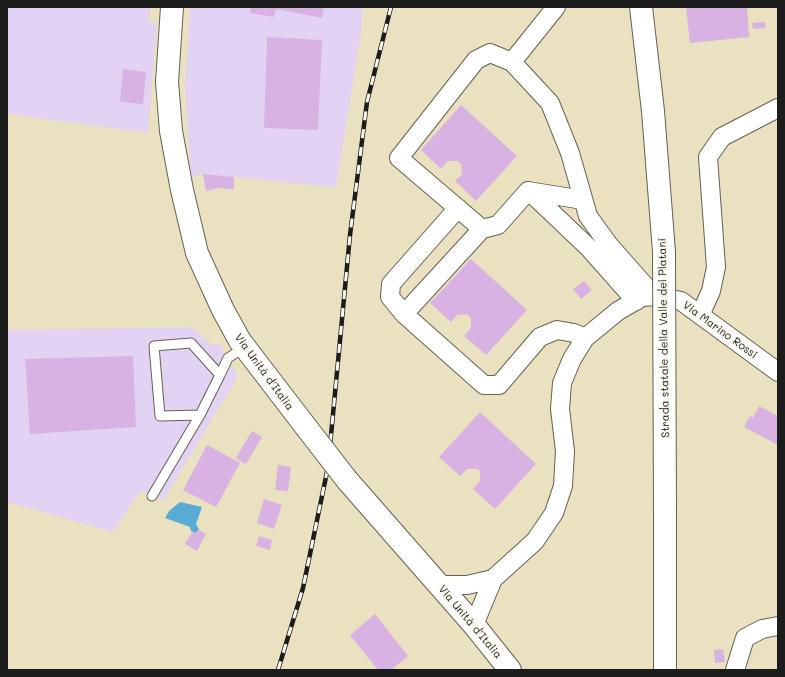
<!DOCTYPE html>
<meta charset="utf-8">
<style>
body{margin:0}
#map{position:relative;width:785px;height:677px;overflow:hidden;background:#eae1c0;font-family:Mali,sans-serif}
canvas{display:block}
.frame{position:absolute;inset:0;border:8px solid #1c1c1c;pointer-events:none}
</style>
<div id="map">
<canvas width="785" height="677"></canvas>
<div class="frame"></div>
</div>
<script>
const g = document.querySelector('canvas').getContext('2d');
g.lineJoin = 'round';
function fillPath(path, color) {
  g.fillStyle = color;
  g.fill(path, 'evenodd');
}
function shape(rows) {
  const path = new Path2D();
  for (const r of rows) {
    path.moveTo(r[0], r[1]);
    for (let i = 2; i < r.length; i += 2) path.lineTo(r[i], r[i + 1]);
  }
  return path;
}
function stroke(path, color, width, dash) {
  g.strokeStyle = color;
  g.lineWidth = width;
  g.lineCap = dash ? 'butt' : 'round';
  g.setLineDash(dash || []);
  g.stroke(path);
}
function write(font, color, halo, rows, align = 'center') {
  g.font = font + ' Mali,sans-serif';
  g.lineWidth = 3;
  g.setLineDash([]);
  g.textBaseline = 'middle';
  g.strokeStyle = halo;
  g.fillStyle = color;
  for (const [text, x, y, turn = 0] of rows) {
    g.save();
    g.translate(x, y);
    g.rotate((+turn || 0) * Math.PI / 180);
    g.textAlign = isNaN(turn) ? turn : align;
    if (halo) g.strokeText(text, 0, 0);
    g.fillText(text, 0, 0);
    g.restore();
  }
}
fillPath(shape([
 [7,7,151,7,149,22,157,23,148,133,7,114],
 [190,7,363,7,361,33,336,188,234,177,234,189,218,188,206,191,203,174,191,177,185,85],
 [192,327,212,345,220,344,238,376,163,501,141,490,113,532,7,502,7,330]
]), '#e3d3f2');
fillPath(shape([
 [180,502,202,507,196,524,199,529,196,533,191,531,190,527,165,518,169,511]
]), '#58abd3');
fillPath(shape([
 [251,7,324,7,322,18,276,9,274,17,250,13],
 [686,7,747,7,749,37,690,43],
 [765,22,765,28,753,29,752,23],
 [267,37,322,40,318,130,264,128],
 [123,69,146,72,143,104,120,102],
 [461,105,517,156,476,201,455,181,462,174,461,164,458,161,448,161,441,169,421,150],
 [203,174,234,177,234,189,218,188,206,191],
 [471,259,527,310,486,355,464,336,471,328,471,318,467,314,457,315,451,322,430,303],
 [584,281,592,290,581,299,573,289],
 [133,356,136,427,30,434,25,359],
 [759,406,778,416,778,445,744,427,750,416,753,418],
 [480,412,536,464,495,509,473,489,480,481,480,471,477,469,467,469,460,476,439,457],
 [252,431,262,437,246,464,236,458],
 [207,445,240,463,216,507,183,490],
 [278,465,291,467,288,491,275,490],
 [264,499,282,505,274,529,257,523],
 [199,530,206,534,197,551,185,544,192,532,196,533],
 [259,536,272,540,270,550,256,546],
 [375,614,408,656,391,670,378,670,350,635],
 [723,649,725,662,715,663,714,650]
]), '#d8b2e3');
const lane = shape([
 [220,375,191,343,154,346,160,416,200,415,220,375,228,358,245,347],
 [152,496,200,415]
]);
const street = shape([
 [512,62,556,7],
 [529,191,589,248,636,301],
 [583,200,528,191,498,225,482,229,404,314,484,385,499,385,540,337,557,330,574,333,585,338],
 [482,229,399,158,476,60,490,53,512,62,550,103,570,153,588,216,609,245,654,296],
 [701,313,711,291,716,267,708,157,722,137,778,108],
 [404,314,390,297,391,284,458,208],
 [493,579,535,541,554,513,563,486,565,451,560,409,562,383,572,359,585,338,618,311,642,297,657,296,681,301,778,372],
 [439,585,467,585,493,579,474,625],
 [735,670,745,638,762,629,778,626]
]);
const secondary = shape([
 [172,7,167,82,171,131,182,190,197,253,223,310,240,341,306,427],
 [347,480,474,625,510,670]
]);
const primary = shape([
 [665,670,665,512]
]);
stroke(lane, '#646155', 11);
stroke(street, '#646155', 20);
stroke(secondary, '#646155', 24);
stroke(primary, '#646155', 24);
stroke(lane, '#fff', 9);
stroke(street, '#fff', 18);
stroke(secondary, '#fff', 22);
stroke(primary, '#fff', 22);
const rail = shape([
 [278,670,303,588,328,467,350,235,367,102,391,7]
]);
stroke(rail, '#1c1c1c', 4.5);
stroke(rail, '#fbf7ec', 3, [9]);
const secondaryBridge = shape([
 [306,427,347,480]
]);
const primaryBridge = shape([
 [641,7,653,111,664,252,665,512]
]);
stroke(secondaryBridge, '#646155', 24, []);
stroke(primaryBridge, '#646155', 24, []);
stroke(secondaryBridge, '#fff', 22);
stroke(primaryBridge, '#fff', 22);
write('11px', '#1c1c1c', '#fbf7ec', [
 ["Via Marino Rossi",720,330,36],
 ["Strada statale della Valle del Platani",664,338,-91],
 ["Via Unità d'Italia",264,372,54],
 ["Via Unità d'Italia",470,622,50]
]);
</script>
